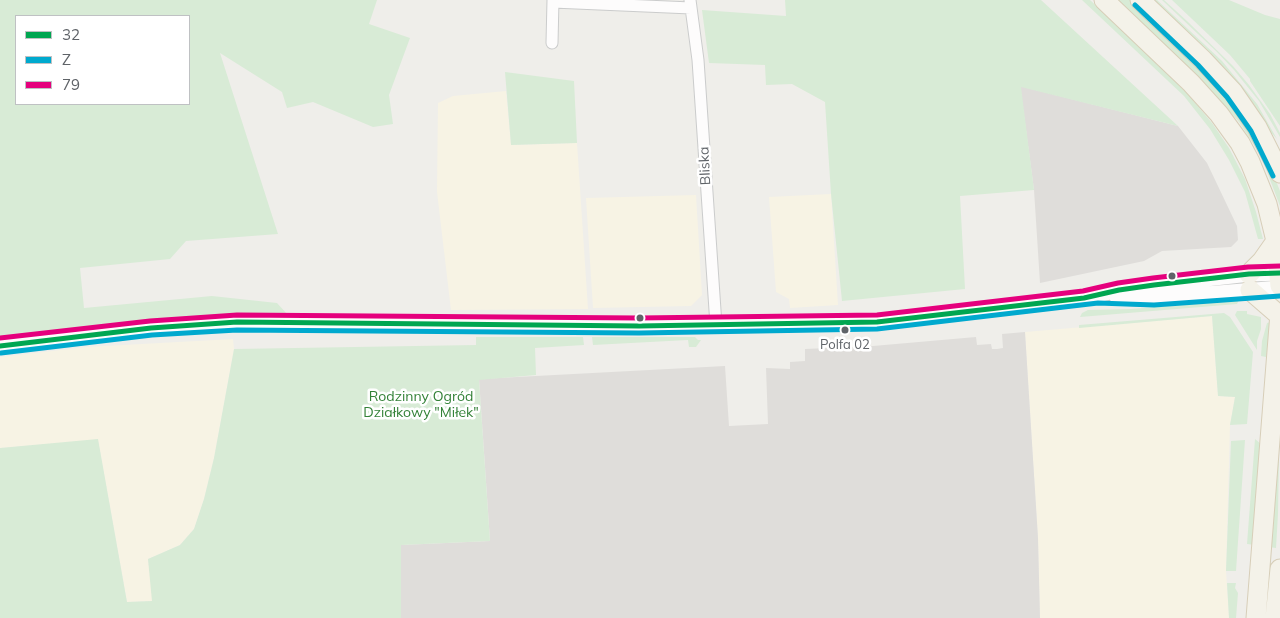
<!DOCTYPE html>
<meta charset="utf-8">
<style>
body{margin:0}
#map{position:relative;width:1280px;height:618px;overflow:hidden;background:#efeeea;font-family:Mulish,sans-serif}
canvas{display:block}
.legend{position:absolute;left:15px;top:15px;width:175px;height:90px;box-sizing:border-box;background:#fff;border:1px solid #bfc1c3;margin:0;padding:6px 9px;list-style:none;font-size:15px;color:#5f6368}
.legend li{display:flex;align-items:center;gap:10px;height:25px}
.legend b{width:25px;border:1px solid #bfc1c3}
</style>
<div id="map">
<canvas width="1280" height="618"></canvas>
<ul class="legend">
<li><b style="height:6px;background:#00a651"></b>32</li>
<li><b style="height:6px;background:#00a9ce"></b>Z</li>
<li><b style="height:6px;background:#e5007d"></b>79</li>
</ul>
</div>
<script>
const g = document.querySelector('canvas').getContext('2d');
g.lineJoin = 'round';
function fillPath(path, color) {
  g.fillStyle = color;
  g.fill(path, 'evenodd');
}
function shape(rows) {
  const path = new Path2D();
  for (const r of rows) {
    path.moveTo(r[0], r[1]);
    for (let i = 2; i < r.length; i += 2) path.lineTo(r[i], r[i + 1]);
  }
  return path;
}
function stroke(path, color, width, dash) {
  g.strokeStyle = color;
  g.lineWidth = width;
  g.lineCap = dash ? 'butt' : 'round';
  g.setLineDash(dash || []);
  g.stroke(path);
}
function write(font, color, halo, rows, align = 'center') {
  g.font = font + ' Mulish,sans-serif';
  g.lineWidth = 5;
  g.setLineDash([]);
  g.textBaseline = 'middle';
  g.strokeStyle = halo;
  g.fillStyle = color;
  for (const [text, x, y, turn = 0] of rows) {
    g.save();
    g.translate(x, y);
    g.rotate((+turn || 0) * Math.PI / 180);
    g.textAlign = isNaN(turn) ? turn : align;
    if (halo) g.strokeText(text, 0, 0);
    g.fillText(text, 0, 0);
    g.restore();
  }
}
fillPath(shape([
 [506,91,511,145,577,143,588,309,451,310,437,192,438,103,453,96],
 [831,194,838,305,790,308,789,299,776,292,769,197],
 [696,195,702,295,691,306,593,308,586,198],
 [1212,316,1218,396,1235,397,1230,425,1226,571,1229,618,1040,618,1038,538,1025,332],
 [233,339,234,349,214,458,204,499,194,529,180,545,148,559,153,601,127,602,98,440,0,448,0,357,87,347]
]), '#f7f3e4');
fillPath(shape([
 [1020,86,1178,126,1207,163,1237,226,1238,240,1231,247,1162,251,1144,261,1040,283,1034,190],
 [1025,332,1038,538,1040,618,401,618,401,545,490,541,479,379,725,366,729,426,768,424,766,368,790,369,790,362,805,361,805,349,873,346,976,337,977,345,991,344,992,349,997,349,1003,348,1002,334]
]), '#dfddda');
fillPath(shape([
 [0,0,377,0,369,24,410,38,389,95,393,124,373,127,313,102,287,108,282,92,220,53,278,234,186,241,170,259,80,268,84,308,212,296,277,303,288,315,204,316,105,325,0,338],
 [16,16,189,16,189,104,16,104],
 [785,0,1041,0,1178,126,1021,87,1034,190,960,196,965,289,842,301,831,194,825,102,792,84,766,85,765,65,709,63,702,10,786,16],
 [1082,0,1090,0,1103,12,1187,93,1212,123,1229,148,1245,179,1256,212,1263,239,1258,239,1245,192,1229,160,1210,129,1184,96],
 [1117,0,1131,0,1166,34,1233,103,1274,176,1280,191,1280,206,1261,156,1239,122,1203,82],
 [1149,0,1157,0,1222,61,1257,104,1277,139],
 [1162,0,1164,0,1187,21,1233,66,1249,85,1270,114,1280,133,1280,137,1259,101,1234,70,1217,52],
 [1172,0,1229,0,1265,15,1280,19,1280,126,1250,81,1250,79,1230,55],
 [505,72,574,81,577,143,511,145],
 [1239,300,1237,304,1080,317,1082,313,1088,310,1131,309],
 [1237,311,1247,311,1247,314,1261,317,1261,329,1257,341,1257,350,1235,315],
 [1224,313,1230,317,1253,352,1247,424,1230,425,1235,397,1218,396,1212,316,1079,328,1079,325],
 [1271,322,1272,326,1266,357,1261,356,1262,341,1267,323],
 [476,337,583,337,584,345,535,348,536,375,479,380,490,541,401,545,401,618,0,618,0,448,98,439,127,602,152,601,148,559,180,545,194,529,204,499,214,458,234,349,476,345],
 [592,337,695,337,698,340,701,340,696,347,689,347,688,340,593,345],
 [1255,439,1261,444,1255,545,1247,544],
 [1245,440,1236,571,1226,571,1231,441],
 [1275,454,1279,454,1278,514,1276,548,1269,547],
 [1227,583,1236,583,1235,588,1238,593,1236,618,1229,618]
]), '#d8ebd6');
const minor = shape([
 [690,0,698,60,716,325],
 [553,2,691,8],
 [552,43,553,0]
]);
const tertiary = shape([
 [1117,297,1137,298,1170,297,1280,288],
 [0,346,151,328,237,322,639,326,877,322,1084,298,1119,290,1154,285,1249,274,1280,273]
]);
const primary = shape([
 [1104,0,1191,83,1219,114,1240,143,1250,162,1267,204,1276,241,1280,286],
 [1140,0,1203,60,1233,92,1257,127,1280,173],
 [1249,274,1262,261,1276,241],
 [1250,290,1280,316],
 [1256,618,1280,313],
 [1275,618,1280,569]
]);
stroke(minor, '#cbcccc', 13);
stroke(tertiary, '#cbcccc', 17);
stroke(primary, '#d7ceb8', 21);
stroke(minor, '#fdfcfc', 11);
stroke(tertiary, '#fdfcfc', 15);
stroke(primary, '#f4f2e9', 19);
stroke(shape([
 [0,346,151,328,237,322,639,326,877,322,1084,298,1119,290,1154,285,1249,274,1280,273]
]), '#00a651', 5);
stroke(shape([
 [1135,5,1198,65,1227,97,1251,131,1273,176],
 [1,353,152,335,237,330,639,333,877,329,1098,303,1154,305,1280,296]
]), '#00a9ce', 5);
stroke(shape([
 [0,338,150,321,237,315,639,318,877,315,1083,291,1118,283,1153,278,1248,267,1280,266]
]), '#e5007d', 5);
for (const [x, y, r, color] of [
 [1172,276,4.5,"#5f6368"],
 [640,318,4.5,"#5f6368"],
 [845,330,4.5,"#5f6368"]
]) {
  const dot = new Path2D();
  dot.arc(x, y, r, 0, 2 * Math.PI);
  g.fillStyle = color;
  g.fill(dot);
  stroke(dot, '#fff', 2);
}
write('13px', '#5f6368', '#fff', [
 ["Polfa 02",845,345]
]);
write('14px', '#5f6368', '#fff', [
 ["Bliska",705,166,-93]
]);
write('14px', '#348238', '#fff', [
 ["Rodzinny Ogród",421,397],
 ["Działkowy \"Miłek\"",421,413]
]);
</script>
